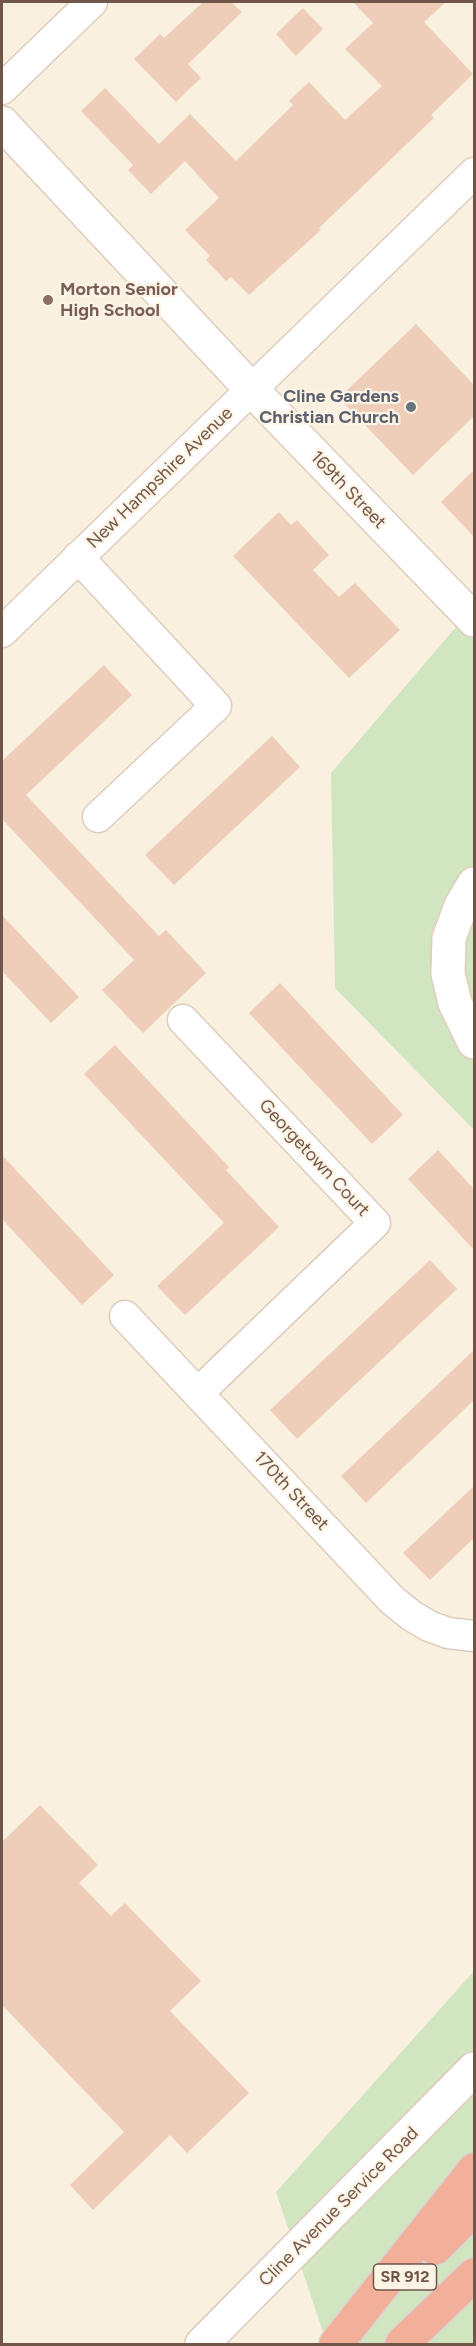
<!DOCTYPE html>
<style>
body{margin:0}
#map{position:relative;width:476px;height:2346px;overflow:hidden;background:#faf0e0;font-family:Figtree,sans-serif}
canvas{display:block}
.frame{position:absolute;inset:0;border:3px solid #6f5649;pointer-events:none}
</style>
<div id="map">
<canvas width="476" height="2346"></canvas>
<div class="frame"></div>
</div>
<script>
const g = document.querySelector('canvas').getContext('2d');
g.lineJoin = 'round';
function fillPath(path, color) {
  g.fillStyle = color;
  g.fill(path, 'evenodd');
}
function shape(rows) {
  const path = new Path2D();
  for (const r of rows) {
    path.moveTo(r[0], r[1]);
    for (let i = 2; i < r.length; i += 2) path.lineTo(r[i], r[i + 1]);
  }
  return path;
}
function stroke(path, color, width, dash) {
  g.strokeStyle = color;
  g.lineWidth = width;
  g.lineCap = dash ? 'butt' : 'round';
  g.setLineDash(dash || []);
  g.stroke(path);
}
function write(font, color, halo, rows, align = 'center') {
  g.font = font + ' Figtree,sans-serif';
  g.lineWidth = 4.5;
  g.setLineDash([]);
  g.textBaseline = 'middle';
  g.strokeStyle = halo;
  g.fillStyle = color;
  for (const [text, x, y, turn = 0] of rows) {
    g.save();
    g.translate(x, y);
    g.rotate((+turn || 0) * Math.PI / 180);
    g.textAlign = isNaN(turn) ? turn : align;
    if (halo) g.strokeText(text, 0, 0);
    g.fillText(text, 0, 0);
    g.restore();
  }
}
fillPath(shape([
 [474,606,474,1130,335,988,331,773],
 [474,1971,474,2344,327,2344,276,2192]
]), '#d1e6c0');
fillPath(shape([
 [203,2,231,2,242,12,188,64,201,78,176,102,134,59,160,34,164,38],
 [353,2,446,2,424,22,473,74,431,115,434,118,319,228,321,230,249,295,231,277,226,281,206,260,210,256,185,230,219,198,185,161,151,194,128,170,133,165,81,111,105,88,159,144,190,114,236,161,293,105,289,101,309,82,345,120,382,86,345,49,373,23],
 [303,8,323,29,296,56,276,34],
 [416,324,474,385,474,416,413,475,339,398],
 [474,470,474,537,441,502],
 [279,512,291,525,297,520,329,555,313,570,339,597,355,583,400,630,349,678,233,556],
 [104,665,132,695,26,795,159,936,166,930,206,973,143,1033,102,990,134,960,2,819,2,761],
 [272,736,300,767,174,885,145,855],
 [2,915,79,997,51,1023,2,971],
 [280,983,403,1115,372,1144,249,1013],
 [115,1045,229,1167,226,1170,279,1227,185,1315,157,1286,224,1223,84,1074],
 [438,1150,474,1189,474,1250,408,1179],
 [2,1155,114,1275,82,1305,2,1219],
 [430,1260,457,1289,297,1439,270,1410],
 [474,1350,474,1400,366,1503,341,1476],
 [474,1486,474,1538,430,1580,403,1553],
 [40,1805,98,1865,79,1883,111,1916,125,1903,201,1981,170,2011,249,2093,187,2153,170,2135,93,2210,70,2185,124,2132,2,2005,2,1842]
]), '#eecdb9');
const minor = shape([
 [2,89,92,2],
 [78,557,216,706,98,817],
 [2,632,474,173],
 [183,1020,375,1223,198,1393],
 [125,1316,392,1600,412,1616,429,1626,448,1633,474,1636]
]);
const tertiary = shape([
 [2,123,252,390,474,620],
 [202,2344,474,2069]
]);
const secondary = shape([
 [474,884,461,906,449,938,448,974,455,1003,474,1042]
]);
const motorway = shape([
 [435,2248,474,2209],
 [336,2344,474,2170],
 [402,2344,474,2275]
]);
stroke(minor, '#deccbd', 33);
stroke(tertiary, '#deccbd', 36);
stroke(secondary, '#e2cdbb', 36);
stroke(motorway, '#dad3d0', 36);
stroke(minor, '#fff', 30);
stroke(tertiary, '#fff', 33);
stroke(secondary, '#fff', 33);
stroke(motorway, '#f2af9a', 33);
for (const [x, y, r, color] of [
 [48,300,6,"#8d6e63"],
 [411,407,6,"#6b7280"]
]) {
  const dot = new Path2D();
  dot.arc(x, y, r, 0, 2 * Math.PI);
  g.fillStyle = color;
  g.fill(dot);
  stroke(dot, '#fef4e6', 2);
}
for (const [x, y, w] of [
 [405,2277,63]
]) {
  const box = new Path2D();
  box.roundRect(x - w / 2, y - 13, w, 26, 4.5);
  g.fillStyle = '#fef4e6';
  g.fill(box);
  stroke(box, '#6f5649', 1.5);
}
write('bold 16px', '#6f5649', null, [
 ["SR 912",405,2277]
]);
write('bold 18px', '#785e54', '#fef4e6', [
 ["Morton Senior",60,290],
 ["High School",60,311]
], 'left');
write('bold 18px', '#5b616d', '#fef4e6', [
 ["Cline Gardens",399,397],
 ["Christian Church",399,418]
], 'right');
write('18px', '#6f5649', '#fef4e6', [
 ["New Hampshire Avenue",160,478,-44],
 ["169th Street",348,490,46],
 ["Georgetown Court",314,1158,47],
 ["170th Street",291,1491,47],
 ["Cline Avenue Service Road",339,2207,-45]
]);
</script>
